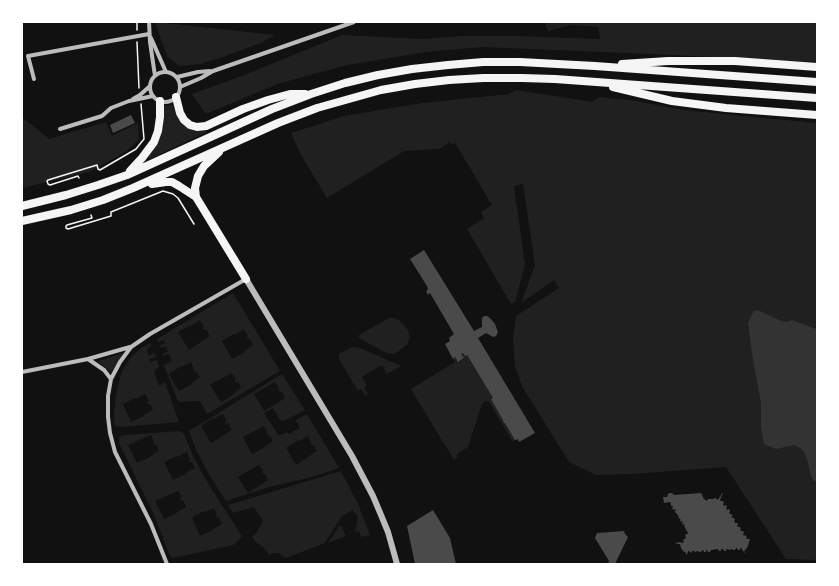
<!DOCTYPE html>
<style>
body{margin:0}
#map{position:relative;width:839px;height:586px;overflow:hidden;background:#111;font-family:Inter,sans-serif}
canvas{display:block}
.frame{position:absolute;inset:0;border:23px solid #fff;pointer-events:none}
</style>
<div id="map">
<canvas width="839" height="586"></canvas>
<div class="frame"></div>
</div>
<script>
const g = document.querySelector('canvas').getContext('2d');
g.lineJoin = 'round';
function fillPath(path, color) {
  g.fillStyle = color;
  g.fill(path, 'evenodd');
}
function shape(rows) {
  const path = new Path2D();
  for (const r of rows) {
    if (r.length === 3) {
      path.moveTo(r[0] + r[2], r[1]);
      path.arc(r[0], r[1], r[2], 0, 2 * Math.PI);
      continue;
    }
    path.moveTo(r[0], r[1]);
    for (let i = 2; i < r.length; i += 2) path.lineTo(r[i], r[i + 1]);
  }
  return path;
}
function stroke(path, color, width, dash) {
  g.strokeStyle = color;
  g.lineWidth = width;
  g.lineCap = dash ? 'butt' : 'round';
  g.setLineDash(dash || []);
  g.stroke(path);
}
fillPath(shape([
 [155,22,156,22,275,35,261,43,220,58,201,64,179,66,167,56],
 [545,22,817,22,817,62,651,54,482,47,426,52,347,65,277,84,206,114,192,94,242,76,342,35,423,39,462,36,517,36,600,39,598,27,571,25,548,31],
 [516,90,592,102,599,97,636,101,683,110,817,123,817,560,786,559,726,467,632,474,596,475,569,462,523,388,515,367,513,339,516,316,559,288,554,280,521,303,535,265,523,184,514,186,525,264,515,302,511,304,467,229,484,218,481,212,492,205,455,143,452,145,450,142,439,149,404,151,327,198,300,153,291,133,344,116,422,103,500,95,507,95],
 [173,105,177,116,182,124,191,129,206,129,207,132,150,159,148,156,157,145,163,127,164,106],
 [22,117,49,139,106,122,112,136,138,123,139,139,127,151,89,172,22,188],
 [233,293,280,371,207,414,200,401,180,402,178,401,164,366,166,364,172,361,169,354,163,356,162,354,168,352,166,346,160,348,159,346,165,343,164,340,158,342,157,339],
 [200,320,204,327,202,328,204,330,206,329,210,336,189,350,178,332,191,325,191,326],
 [244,329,248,336,246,337,248,339,250,339,253,345,244,351,245,352,232,359,222,341,234,334,235,335],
 [191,362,194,368,193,369,194,371,194,372,196,371,200,377,192,383,192,384,179,391,169,374,181,366,182,367],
 [232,373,236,379,234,380,236,383,238,382,241,388,233,394,233,395,221,402,210,385],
 [389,318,393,318,399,320,404,325,408,330,410,337,407,345,400,350,394,354,386,353,359,338,359,335],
 [150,343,152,345,147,350,149,356,154,352,156,357,149,359,150,362,157,360,159,367,154,372,159,386,165,382,179,422,122,427,115,426,114,415,116,394,122,371,132,356,141,348],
 [145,394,149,401,147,402,148,404,150,404,153,410,144,415,144,416,131,422,123,404,135,398,136,399],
 [352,347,360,348,401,366,387,374,382,365,362,377,367,386,364,388,368,394,365,396,361,389,358,391,339,359,339,354],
 [463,350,467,355,493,398,491,399,504,413,518,436,515,440,513,442,489,402,486,401,482,404,468,447,457,454,458,457,454,460,411,389,455,362,453,359,455,357,458,362,464,359,459,352],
 [123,353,111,373,98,361],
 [282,374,305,410,284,421,280,420,273,408,264,413,279,436,287,432,289,434,297,429,298,430,300,429,296,420,307,414,339,468,312,477,269,487,226,501,208,473,197,452,189,431],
 [275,382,279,388,278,389,280,392,281,391,285,398,264,411,254,394],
 [223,414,226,420,225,422,226,424,228,423,232,430,223,435,223,436,211,443,201,426,213,418,214,419],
 [264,426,267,432,266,433,268,435,269,435,273,441,265,446,265,447,252,454,243,437],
 [308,436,311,442,310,443,311,444,312,446,313,445,317,451,296,465,286,448,298,440,299,441],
 [259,465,263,471,262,472,263,475,265,474,268,480,248,493,238,477],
 [180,431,184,434,193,456,207,482,242,536,241,538,233,545,173,558,170,556,154,515,119,443,119,439,120,436,125,435],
 [151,435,154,442,153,443,154,445,156,445,159,451,150,456,150,457,137,463,128,445],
 [187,452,190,459,189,460,189,461,190,462,192,462,195,468,185,473,186,474,173,480,164,462,177,456,178,457],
 [178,491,182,497,180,498,181,501,183,500,186,507,177,512,177,513,164,519,155,501],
 [214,508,217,514,216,515,216,517,217,518,219,517,222,524,213,529,213,530,200,536,192,517,204,511,205,512],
 [341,471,358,504,370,535,361,537,359,531,355,532,358,516,352,510,341,517,325,543,286,558,278,553,273,553,269,555,263,547,256,542,252,537,256,533,263,521,254,507,233,513,228,505],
 [339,526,342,527,346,536,328,543]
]), '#202020');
fillPath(shape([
 [754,310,760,311,781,321,787,322,792,320,816,329,817,331,817,482,813,480,811,476,807,459,804,452,800,448,794,445,776,449,764,444,761,428,761,403,752,354,748,323]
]), '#333');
fillPath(shape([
 [131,115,135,123,113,133,110,125],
 [424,250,474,331,482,327,482,318,484,316,487,316,490,318,495,324,498,332,496,336,493,337,486,333,478,338,535,433,519,442,518,439,515,440,505,423,504,423,503,421,503,420,491,399,493,398,467,355,465,356,463,353,461,354,464,358,458,362,455,357,453,359,445,344,450,341,449,338,454,334,430,293,428,295,426,291,428,290,427,286,410,259],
 [670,493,672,493,674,495,701,493,704,499,707,501,708,499,712,499,716,498,717,500,720,497,722,493,723,493,720,500,721,501,723,501,724,503,723,504,724,506,726,505,727,507,726,508,727,510,729,509,730,511,729,513,730,514,731,514,733,516,731,517,733,518,734,518,735,520,734,521,735,523,737,523,738,524,737,526,738,527,740,527,741,529,740,530,741,531,743,531,744,533,743,534,744,536,745,535,747,537,746,539,750,539,747,548,744,551,746,554,743,551,741,548,740,548,740,550,738,550,737,548,736,548,735,550,733,550,732,549,731,549,730,550,726,549,726,551,724,551,723,549,721,549,721,551,719,551,718,549,711,550,710,552,708,552,707,550,706,550,706,552,704,552,703,550,702,550,701,552,699,552,698,551,694,552,694,551,692,551,692,553,690,552,689,551,688,551,687,555,685,552,683,551,681,548,680,544,675,544,679,542,683,543,684,542,683,541,684,539,685,539,686,537,685,536,686,534,688,534,688,533,684,526,685,525,685,524,683,525,682,523,683,522,683,521,681,522,680,520,681,519,680,519,678,517,679,516,679,515,678,516,677,514,677,513,675,513,675,511,676,510,675,509,674,510,672,508,673,507,673,506,671,506,671,504,670,502,664,503,663,497,667,497,668,494],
 [433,510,450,538,456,564,415,564,407,526],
 [624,531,625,534,628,537,615,564,608,564,609,561,595,538,597,533]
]), '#4a4a4a');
stroke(shape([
 [137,22,137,30],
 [137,42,139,88],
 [79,178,78,176,50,185,48,184,47,181,48,180,97,165,98,169,100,170,136,149,144,139,141,104],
 [91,215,92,218,67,225,66,226,66,228,68,229,111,216,111,212,163,191,173,194,178,198,194,224]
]), '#f5f5f5', 1.5);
stroke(shape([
 [149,22,150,42,155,76],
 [151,38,166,72],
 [165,87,15],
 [177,77,198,72,210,71],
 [34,79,28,56,149,34],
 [180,87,201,78,213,71,354,22],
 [133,99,140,95,150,86],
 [60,129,102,116,111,108,129,101,153,96],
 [88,359,104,370,111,379],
 [22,372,88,359,130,347],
 [167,564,151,524,115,452,110,433,108,417,108,396,111,379,120,362,131,347,150,334,246,279]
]), '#bcbcbc', 4);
stroke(shape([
 [246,279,352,456,373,496,381,515,388,532,397,564]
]), '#bcbcbc', 6);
stroke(shape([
 [622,64,668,61,735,61,817,67],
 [613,87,672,101,726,108,817,115],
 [176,97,180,113,184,120,190,125,197,127,206,126,243,109,268,100,290,94,305,94],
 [130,171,142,158,154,142,158,131,160,117,160,101],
 [152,184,166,182,172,182,179,186,196,197,246,279],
 [196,197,195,188,198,176,204,166,219,152],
 [22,206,66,195,98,185,127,175,272,109,311,94,345,83,378,75,412,69,448,65,483,62,520,62,595,66,817,82],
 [22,221,71,210,103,200,133,188,278,123,317,108,381,90,415,84,449,80,483,78,522,78,555,79,817,98]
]), '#f5f5f5', 8);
</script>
